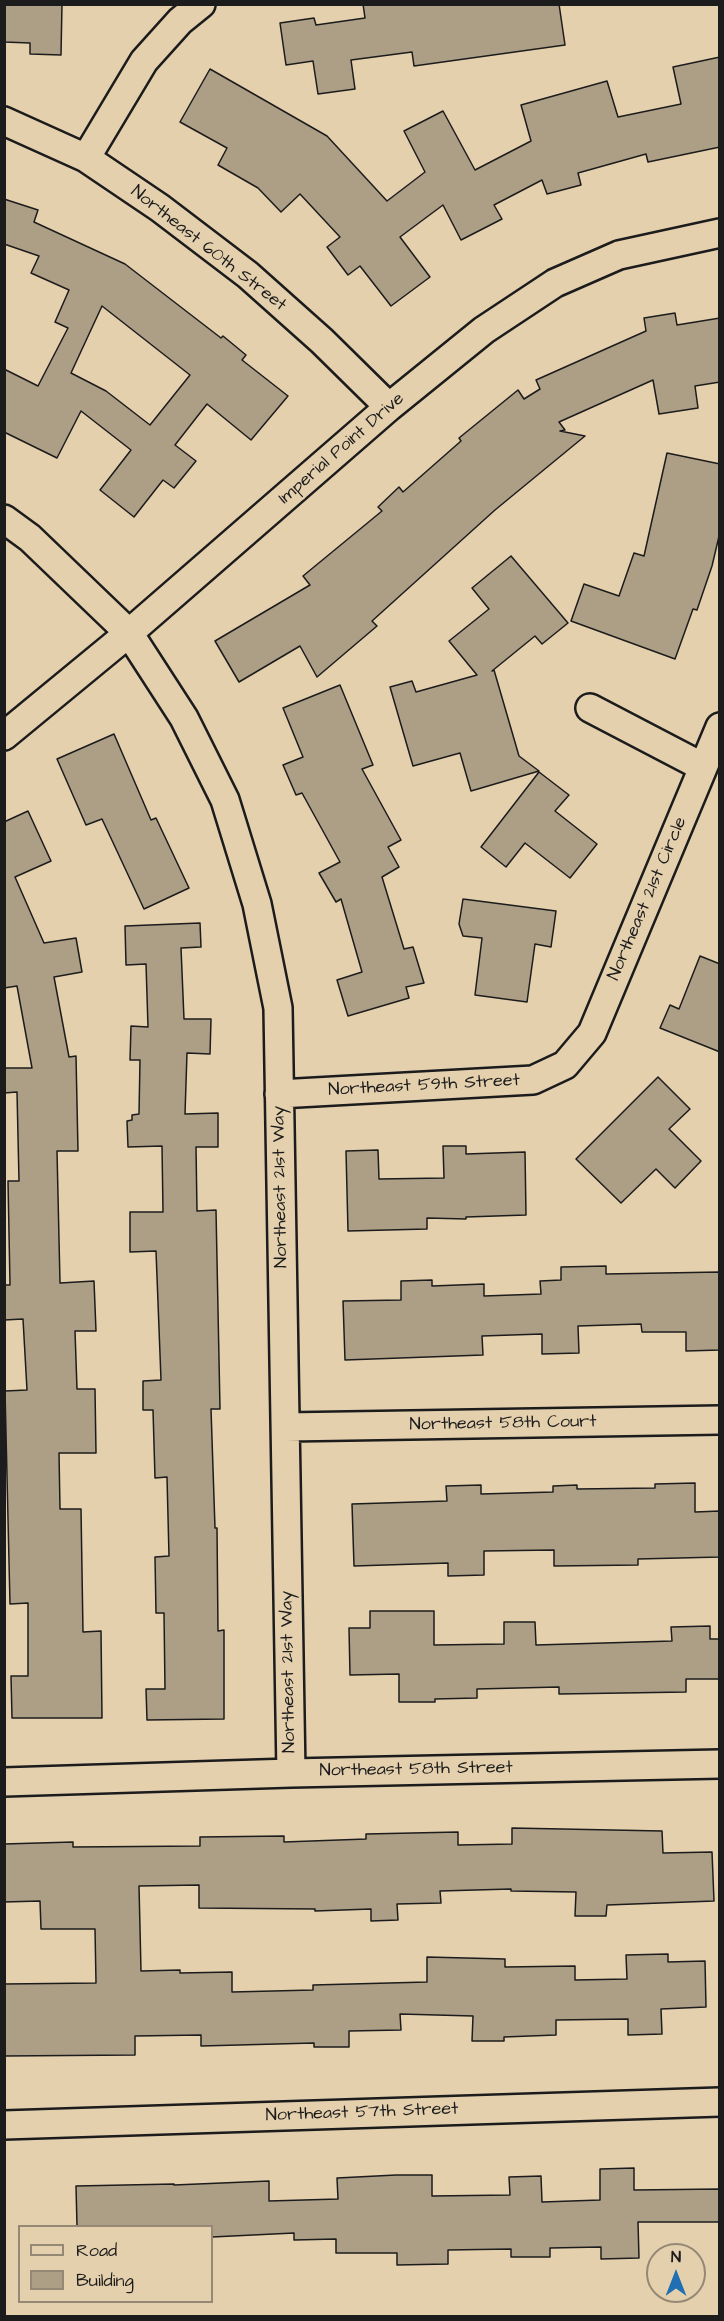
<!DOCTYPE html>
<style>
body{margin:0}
#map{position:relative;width:724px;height:2321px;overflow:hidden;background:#e5d0ae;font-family:"Architects Daughter",sans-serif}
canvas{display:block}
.frame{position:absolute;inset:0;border:6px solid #1c1c1c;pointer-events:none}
.legend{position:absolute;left:18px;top:2225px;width:195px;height:78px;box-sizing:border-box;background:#e5d0ae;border:2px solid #958874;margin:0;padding:8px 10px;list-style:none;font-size:18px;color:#1c1c1c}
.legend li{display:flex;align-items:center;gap:12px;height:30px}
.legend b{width:30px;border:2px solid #958874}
.north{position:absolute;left:646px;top:2243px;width:60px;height:60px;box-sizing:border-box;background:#e5d0ae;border:2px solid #958874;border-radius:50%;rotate:0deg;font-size:16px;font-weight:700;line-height:24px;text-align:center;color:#1c1c1c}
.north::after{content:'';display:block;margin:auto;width:21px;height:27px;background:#1f6fb2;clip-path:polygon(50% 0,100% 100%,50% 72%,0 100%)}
</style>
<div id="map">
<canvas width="724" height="2321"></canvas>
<div class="frame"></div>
<ul class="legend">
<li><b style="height:8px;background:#e5d0ae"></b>Road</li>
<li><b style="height:16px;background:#ad9e86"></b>Building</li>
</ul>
<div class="north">N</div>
</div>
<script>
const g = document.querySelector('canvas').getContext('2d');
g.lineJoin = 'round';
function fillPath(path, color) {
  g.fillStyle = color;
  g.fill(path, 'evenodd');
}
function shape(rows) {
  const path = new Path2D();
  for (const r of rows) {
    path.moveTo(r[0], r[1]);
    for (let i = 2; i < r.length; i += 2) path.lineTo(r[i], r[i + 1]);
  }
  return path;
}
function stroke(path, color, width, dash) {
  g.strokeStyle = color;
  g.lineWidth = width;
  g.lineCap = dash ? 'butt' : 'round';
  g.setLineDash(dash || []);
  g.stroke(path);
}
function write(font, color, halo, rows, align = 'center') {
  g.font = font + ' "Architects Daughter",sans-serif';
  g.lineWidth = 4.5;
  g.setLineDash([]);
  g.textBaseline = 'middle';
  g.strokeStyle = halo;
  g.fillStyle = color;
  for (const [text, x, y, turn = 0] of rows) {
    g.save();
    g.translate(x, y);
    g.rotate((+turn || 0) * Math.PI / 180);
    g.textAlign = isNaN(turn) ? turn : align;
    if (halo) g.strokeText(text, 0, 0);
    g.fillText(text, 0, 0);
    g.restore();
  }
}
const building = shape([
 [4,4,62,4,61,55,30,54,30,43,4,42,4,4],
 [363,4,559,4,565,45,414,66,412,52,351,60,355,89,318,94,313,61,286,65,280,23,314,18,316,25,365,18,363,4],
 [720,57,720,147,648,162,646,154,578,173,581,185,547,194,542,180,494,205,502,219,461,240,443,205,400,237,430,277,391,306,360,266,348,275,327,247,340,237,300,194,281,212,258,188,218,165,227,148,180,122,210,69,327,136,387,201,425,172,404,131,443,111,475,170,531,141,521,105,607,81,618,117,681,104,673,67,720,57],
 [4,199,38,210,34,222,125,264,221,338,223,336,246,355,242,360,288,396,251,440,207,404,175,445,196,461,174,488,163,480,134,517,100,490,131,450,81,411,57,458,4,432,4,369,38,386,68,328,55,322,69,290,31,273,39,256,4,244,4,199],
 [102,306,190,375,150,425,106,391,71,373,102,306],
 [675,313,677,325,720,318,720,382,695,386,698,408,659,414,653,380,559,422,565,430,560,431,585,436,495,510,372,621,377,626,317,677,300,646,239,682,215,641,310,585,303,576,382,511,378,507,399,487,403,492,461,441,459,438,518,390,524,399,540,389,536,380,646,331,644,318,675,313],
 [667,453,720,464,720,532,712,566,697,610,693,609,675,659,571,621,584,584,619,596,634,553,644,556,667,453],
 [511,556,568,623,542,644,535,636,492,671,494,670,519,756,539,771,471,791,460,753,413,766,390,687,412,681,416,692,477,675,449,641,489,609,472,588,511,556],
 [340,685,373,765,362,769,401,840,388,847,399,867,382,877,404,949,413,947,424,983,406,987,409,998,348,1016,337,980,362,972,341,899,336,902,319,873,340,862,302,793,296,795,283,765,303,757,283,708,340,685],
 [114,734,151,820,156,818,189,888,144,909,102,819,86,825,57,759,114,734],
 [539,772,569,795,555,811,597,844,570,878,525,843,506,867,481,847,539,772],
 [28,811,51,861,15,877,44,943,76,938,82,972,54,977,69,1057,76,1056,78,1151,57,1151,60,1283,94,1281,96,1331,75,1331,77,1389,95,1389,96,1453,59,1453,60,1509,81,1509,83,1632,101,1631,102,1718,12,1718,11,1676,28,1676,28,1603,10,1604,5,1391,27,1390,23,1319,4,1320,4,1285,10,1285,8,1181,19,1181,17,1092,4,1093,4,1068,32,1068,17,986,4,988,4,822,28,811],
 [463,899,556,911,551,947,535,944,527,1002,475,995,482,938,463,936,459,924,463,899],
 [200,923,201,947,181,948,184,1019,211,1019,210,1054,187,1053,185,1114,218,1113,218,1147,196,1147,197,1211,216,1210,220,1409,211,1409,215,1528,217,1528,218,1631,224,1630,224,1719,147,1720,146,1689,165,1689,164,1613,156,1613,155,1557,169,1556,167,1477,155,1478,153,1410,143,1410,143,1381,161,1380,156,1251,130,1252,130,1212,163,1212,162,1146,128,1147,127,1121,132,1120,132,1115,139,1114,140,1060,130,1060,131,1026,148,1027,146,964,126,965,125,926,200,923],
 [700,956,720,964,720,1052,660,1028,670,1005,679,1009,700,956],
 [658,1077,690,1109,669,1129,701,1161,675,1188,656,1169,621,1203,576,1159,658,1077],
 [443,1146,466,1146,466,1154,525,1152,526,1215,466,1217,466,1219,427,1218,427,1229,348,1231,346,1151,378,1150,379,1179,444,1178,443,1146],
 [606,1266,606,1274,720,1272,720,1350,686,1351,686,1332,642,1332,641,1324,578,1326,579,1353,542,1354,542,1334,482,1336,483,1355,345,1360,343,1301,401,1300,401,1281,432,1280,432,1286,484,1284,484,1296,541,1294,540,1281,561,1280,561,1267,606,1266],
 [695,1483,695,1512,720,1511,720,1557,638,1559,638,1565,554,1566,554,1550,484,1551,484,1575,448,1576,448,1563,354,1566,352,1504,447,1501,446,1486,481,1485,481,1494,553,1492,553,1486,577,1485,577,1489,655,1488,655,1484,695,1483],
 [370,1611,434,1611,434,1645,504,1644,504,1622,535,1622,536,1645,672,1641,671,1627,710,1626,710,1639,720,1639,720,1679,686,1679,686,1692,559,1694,559,1687,477,1689,477,1698,435,1699,435,1702,399,1702,399,1674,350,1675,349,1628,370,1628,370,1611],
 [512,1828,662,1831,663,1853,712,1852,714,1901,607,1905,606,1916,575,1916,576,1892,511,1891,511,1889,440,1891,441,1903,397,1904,398,1920,371,1921,371,1909,315,1911,315,1909,199,1908,199,1885,139,1886,141,1971,180,1970,180,1973,232,1972,232,1992,313,1990,313,1985,427,1982,427,1957,505,1959,505,1967,575,1966,575,1980,627,1979,626,1955,668,1954,668,1962,705,1961,706,2007,661,2009,662,2034,628,2035,628,2019,556,2020,556,2035,504,2037,504,2041,472,2041,473,2016,400,2014,401,2030,349,2031,349,2047,314,2047,314,2043,201,2046,201,2035,135,2036,135,2055,4,2056,4,1984,96,1983,95,1929,41,1929,40,1901,4,1902,4,1844,73,1842,73,1847,200,1846,200,1837,284,1836,284,1842,366,1839,366,1834,458,1832,458,1845,512,1844,512,1828],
 [634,2168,634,2190,720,2189,720,2222,638,2222,639,2258,601,2259,601,2247,550,2248,550,2257,511,2257,511,2249,448,2250,448,2264,397,2265,397,2253,336,2253,336,2239,294,2240,294,2233,212,2237,212,2226,77,2226,76,2186,174,2184,174,2185,269,2181,269,2201,338,2199,337,2178,396,2175,432,2175,432,2196,510,2195,509,2177,541,2176,542,2202,600,2200,600,2169,634,2168]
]);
fillPath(building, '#ad9e86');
stroke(building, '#1c1c1c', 1.5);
const street = shape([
 [4,121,86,158,160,208,248,275,322,341,389,407],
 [86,158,144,61,180,21,201,4],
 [4,519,30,538,129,633,184,718,225,800,257,904,278,1008,291,1773],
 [590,708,703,767],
 [4,736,129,633,389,407,484,330,555,283,619,255,720,233],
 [279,1094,533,1080,565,1065,592,1033,720,727],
 [286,1427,720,1420],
 [4,1782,291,1773,720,1764],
 [4,2125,720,2102]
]);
stroke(street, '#1c1c1c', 32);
stroke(street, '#e5d0ae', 27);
write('18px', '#1c1c1c', '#e5d0ae', [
 ["Northeast 60th Street",208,249,38],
 ["Imperial Point Drive",342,449,-41],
 ["Northeast 21st Circle",648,899,-67],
 ["Northeast 59th Street",424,1086,-3],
 ["Northeast 21st Way",281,1187,-91],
 ["Northeast 58th Court",503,1424,-1],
 ["Northeast 21st Way",289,1672,-91],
 ["Northeast 58th Street",416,1770,-1],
 ["Northeast 57th Street",362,2113,-2]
]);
</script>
